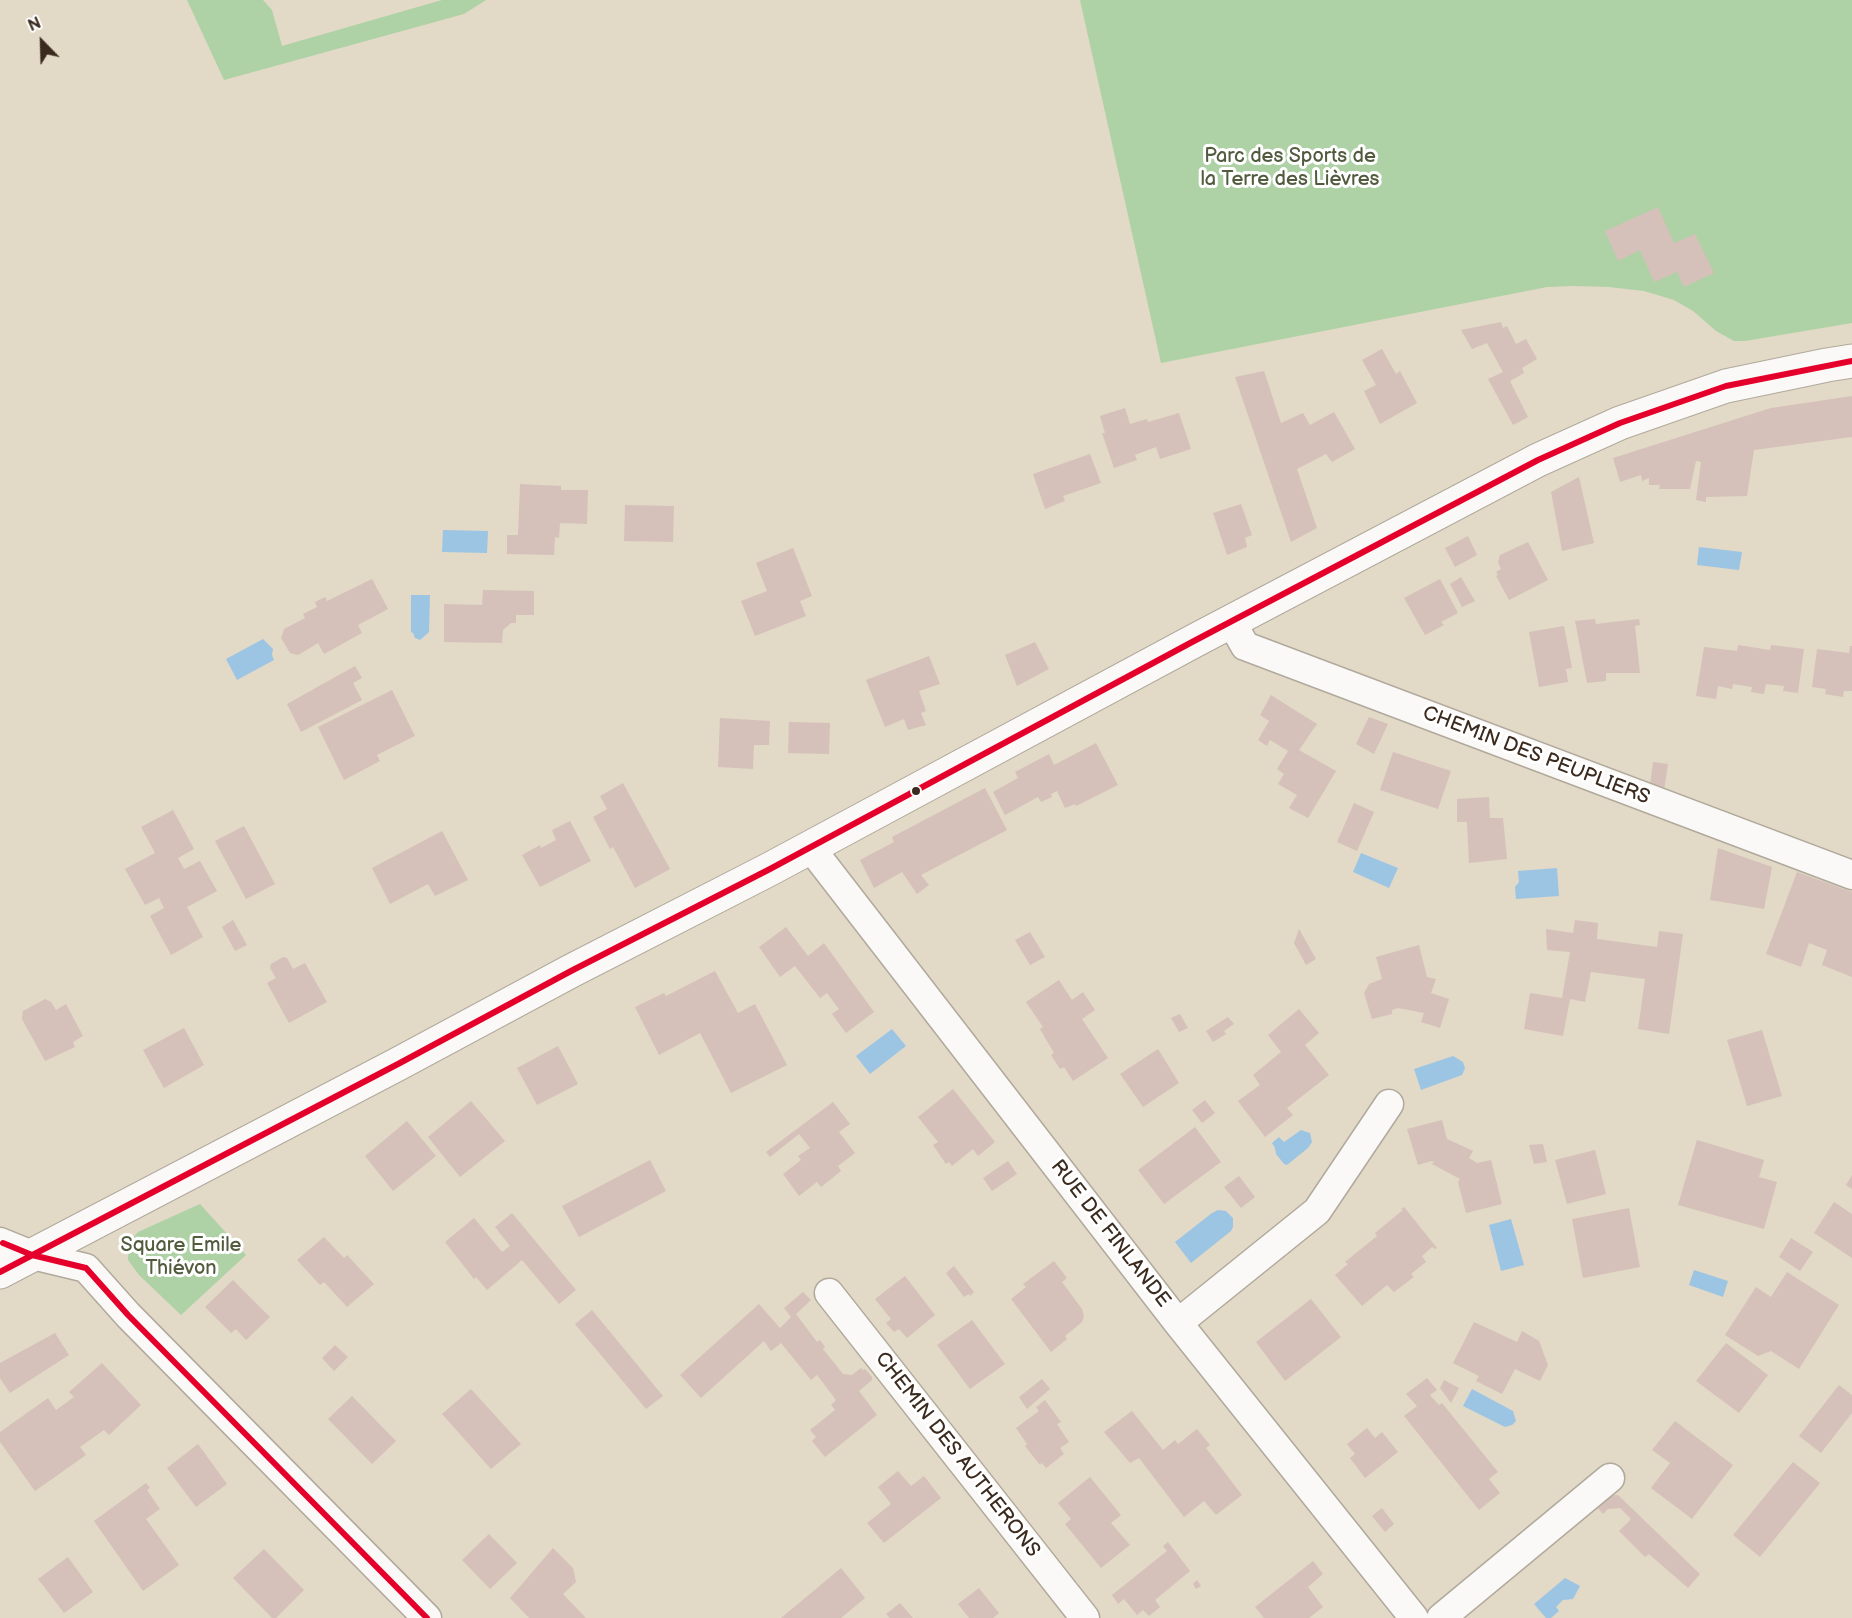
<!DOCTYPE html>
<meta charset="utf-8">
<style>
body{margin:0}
#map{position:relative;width:1852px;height:1618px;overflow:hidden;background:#e2d9c7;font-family:"Balsamiq Sans",sans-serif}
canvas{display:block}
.north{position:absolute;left:12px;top:12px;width:60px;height:60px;-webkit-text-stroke:4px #fff;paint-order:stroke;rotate:337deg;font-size:16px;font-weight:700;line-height:24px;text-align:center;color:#3b2a1e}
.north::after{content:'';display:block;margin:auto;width:21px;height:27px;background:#3b2a1e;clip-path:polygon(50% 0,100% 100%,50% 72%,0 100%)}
</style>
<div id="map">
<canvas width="1852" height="1618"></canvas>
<div class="north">N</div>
</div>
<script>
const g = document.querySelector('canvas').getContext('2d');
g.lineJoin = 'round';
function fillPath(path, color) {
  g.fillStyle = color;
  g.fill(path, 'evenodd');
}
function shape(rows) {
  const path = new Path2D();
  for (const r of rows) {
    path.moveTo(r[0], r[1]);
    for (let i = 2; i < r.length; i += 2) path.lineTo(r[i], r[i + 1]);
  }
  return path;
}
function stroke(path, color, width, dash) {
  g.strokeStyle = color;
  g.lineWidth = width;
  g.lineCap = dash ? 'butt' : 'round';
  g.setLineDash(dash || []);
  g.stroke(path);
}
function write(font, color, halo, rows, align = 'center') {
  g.font = font + ' "Balsamiq Sans",sans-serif';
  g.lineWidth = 6;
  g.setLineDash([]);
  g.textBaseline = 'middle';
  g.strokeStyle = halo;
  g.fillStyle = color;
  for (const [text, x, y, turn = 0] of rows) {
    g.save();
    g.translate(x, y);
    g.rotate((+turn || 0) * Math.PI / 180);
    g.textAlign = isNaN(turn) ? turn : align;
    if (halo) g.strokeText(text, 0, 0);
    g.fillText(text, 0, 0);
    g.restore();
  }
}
fillPath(shape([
 [187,0,263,0,272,10,282,46,442,0,486,0,464,14,224,80],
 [1080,0,1852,0,1852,323,1745,341,1734,341,1716,331,1693,311,1674,300,1644,291,1609,287,1574,286,1547,287,1161,363],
 [200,1204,246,1255,181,1315,139,1275,128,1260,129,1242,138,1232]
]), '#aed2a5');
fillPath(shape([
 [443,530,488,531,487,553,442,552],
 [1699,547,1742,552,1739,570,1697,565],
 [411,595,430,595,429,632,420,640,415,638,413,633,411,632],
 [263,639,273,649,272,655,274,660,237,680,226,659],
 [1361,853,1398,868,1389,888,1353,872],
 [1557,868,1559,896,1516,899,1515,887,1519,882,1518,871],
 [892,1029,906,1046,870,1074,856,1056],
 [1453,1056,1463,1062,1465,1068,1462,1075,1421,1090,1414,1069],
 [1301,1130,1310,1133,1312,1142,1308,1148,1287,1165,1284,1164,1276,1154,1275,1148,1272,1143,1279,1137,1284,1142],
 [1218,1210,1226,1211,1233,1218,1233,1227,1231,1231,1191,1263,1175,1242,1212,1213],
 [1511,1219,1524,1265,1501,1271,1489,1225],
 [1694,1270,1728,1281,1723,1297,1689,1285],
 [1472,1389,1513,1411,1516,1421,1512,1425,1505,1427,1463,1406],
 [1565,1578,1580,1586,1573,1599,1563,1600,1556,1607,1559,1611,1551,1618,1546,1618,1534,1604]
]), '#9cc5e4');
fillPath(shape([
 [1658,207,1674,243,1695,234,1714,273,1684,287,1677,272,1654,282,1640,250,1618,261,1605,231],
 [1501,322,1503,328,1507,326,1516,344,1526,339,1537,359,1522,368,1524,373,1510,381,1528,417,1513,425,1488,379,1503,372,1487,343,1472,349,1461,330],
 [1382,349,1396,374,1400,371,1417,403,1380,424,1364,391,1376,385,1362,360],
 [1264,371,1281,423,1303,413,1310,425,1334,412,1355,449,1332,462,1326,454,1297,469,1317,528,1291,542,1235,377],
 [1852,396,1852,437,1754,450,1747,496,1706,497,1706,502,1696,500,1701,462,1696,461,1690,489,1659,489,1660,485,1649,485,1649,478,1642,481,1641,475,1620,482,1613,458,1771,408],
 [1125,408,1130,424,1147,419,1148,422,1179,413,1191,449,1160,459,1156,447,1135,455,1137,460,1114,468,1102,433,1105,433,1100,416],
 [1090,454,1101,483,1063,496,1065,501,1045,509,1033,474],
 [1579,477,1594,543,1562,551,1551,492],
 [520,484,561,486,561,490,588,490,587,524,560,523,559,538,555,537,554,555,507,554,507,535,518,535],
 [1241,504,1252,535,1245,538,1247,547,1227,555,1213,513],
 [625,505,674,506,673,542,624,541],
 [1468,536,1477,555,1455,567,1445,548],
 [1528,542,1548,580,1509,600,1496,576,1498,575,1496,572,1501,569,1498,562,1500,555],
 [793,548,812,596,800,601,806,616,755,636,741,601,767,591,756,563],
 [1461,577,1475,601,1462,607,1450,584],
 [372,579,388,609,358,625,362,633,324,654,318,643,298,655,290,653,281,638,284,629,305,618,303,614,317,607,315,602,325,597,327,601],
 [1440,579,1458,613,1441,622,1444,625,1425,635,1404,598],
 [483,590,534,591,534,615,516,615,516,623,511,623,503,630,502,643,444,642,444,604,482,605],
 [1595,619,1596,624,1639,619,1640,625,1635,626,1640,673,1606,673,1606,681,1587,683,1575,621],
 [1564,626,1572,668,1566,669,1568,682,1539,687,1529,632],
 [1035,642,1049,669,1017,686,1005,655],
 [1738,645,1770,650,1771,645,1804,649,1798,693,1783,691,1784,686,1766,684,1764,694,1751,692,1752,687,1733,684,1732,689,1718,686,1716,699,1696,696,1704,647,1737,651],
 [1850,646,1852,646,1852,691,1844,691,1843,697,1825,694,1826,689,1812,687,1817,649,1849,653],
 [929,656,940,684,919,691,926,711,921,713,926,725,908,730,904,719,885,727,866,680],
 [355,666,362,678,353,683,362,700,301,732,287,704],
 [392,690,415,736,377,755,380,761,344,780,318,727],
 [1271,695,1317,724,1299,750,1336,771,1308,818,1289,808,1297,795,1278,784,1284,774,1277,769,1288,751,1270,740,1267,746,1258,740,1269,721,1260,715],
 [1369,717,1388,724,1374,754,1356,744],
 [720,718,770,721,769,745,754,745,753,769,718,767],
 [789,722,830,723,829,754,788,753],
 [1096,743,1118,785,1076,806,1075,804,1065,808,1057,791,1051,794,1052,797,1041,802,1038,797,1005,815,993,792,1018,778,1015,772,1049,754,1054,765],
 [1393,752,1451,771,1438,809,1380,790],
 [1653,762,1668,764,1664,791,1650,786],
 [623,783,670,869,635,888,613,847,610,849,593,817,607,809,600,796],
 [985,788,1007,830,921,875,929,885,917,894,902,872,874,888,860,860,894,842,892,837],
 [1489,797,1490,818,1503,818,1507,859,1469,863,1467,822,1457,822,1457,799],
 [1354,803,1374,812,1357,851,1337,842],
 [173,810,194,849,178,858,184,869,200,861,217,891,187,907,203,937,171,955,150,916,164,908,159,898,145,905,125,869,155,853,141,827],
 [570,821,591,861,540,887,522,855,540,845,541,848,556,840,552,830],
 [244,826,275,884,246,899,215,841],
 [442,831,468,880,435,896,428,884,390,904,372,868],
 [1718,848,1772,867,1764,909,1710,900],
 [1797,872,1852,892,1852,977,1822,965,1827,950,1809,943,1801,967,1766,954],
 [233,920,247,945,235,951,222,927],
 [1575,920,1598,923,1597,939,1657,947,1659,931,1683,934,1669,1034,1638,1029,1645,979,1591,972,1585,1002,1570,999,1563,1036,1524,1029,1530,993,1562,998,1570,952,1547,950,1546,929,1573,933],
 [786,927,808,956,824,943,874,1012,846,1033,832,1014,839,1009,827,993,820,998,795,966,780,977,759,947],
 [1299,929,1316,959,1306,965,1294,943],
 [1030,932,1045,957,1030,965,1015,940],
 [1419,945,1427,977,1436,979,1431,993,1449,999,1440,1028,1421,1022,1424,1013,1398,1008,1392,1010,1392,1014,1372,1019,1364,993,1369,984,1382,979,1376,957],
 [283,957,287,958,293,969,305,963,327,1002,289,1023,267,983,276,978,270,968,271,964],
 [715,971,738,1013,755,1004,787,1065,731,1093,700,1033,659,1055,635,1007,664,993,666,996],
 [1059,980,1072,1000,1083,992,1095,1010,1082,1019,1108,1058,1073,1081,1064,1067,1060,1069,1051,1055,1054,1053,1040,1029,1043,1027,1026,1002],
 [45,999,51,1002,56,1010,66,1004,83,1036,73,1042,75,1047,45,1061,22,1019,23,1011],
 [1299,1009,1319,1033,1305,1045,1329,1075,1287,1108,1293,1115,1265,1137,1238,1101,1260,1085,1253,1075,1281,1052,1268,1035],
 [1180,1014,1188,1028,1179,1032,1171,1018],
 [1228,1017,1234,1024,1224,1031,1226,1034,1213,1042,1206,1031],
 [184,1028,204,1065,164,1088,143,1050],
 [1762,1030,1782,1096,1747,1106,1727,1040],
 [558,1046,578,1084,537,1105,517,1068],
 [1158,1049,1179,1083,1143,1107,1120,1074],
 [953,1089,995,1142,978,1156,973,1149,952,1166,949,1162,946,1164,933,1145,938,1142,918,1117],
 [1205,1100,1215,1113,1202,1123,1192,1110],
 [471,1101,505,1141,460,1177,428,1137],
 [833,1102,850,1124,839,1132,855,1153,838,1166,841,1171,821,1187,817,1182,799,1196,783,1174,801,1160,798,1156,810,1148,799,1134,770,1157,766,1152],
 [1442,1120,1447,1139,1473,1151,1469,1158,1477,1163,1491,1160,1502,1204,1466,1213,1458,1182,1460,1179,1432,1164,1434,1162,1431,1161,1418,1165,1407,1129],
 [407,1121,436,1156,393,1191,365,1156],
 [1195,1127,1221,1162,1164,1204,1138,1170],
 [1697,1140,1764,1160,1759,1177,1777,1182,1764,1229,1678,1205],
 [1543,1144,1547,1162,1534,1164,1529,1145],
 [1595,1150,1606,1194,1567,1204,1555,1160],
 [650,1160,666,1191,579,1237,562,1206],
 [1008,1161,1017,1174,992,1191,983,1178],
 [1852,1175,1852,1189,1846,1185],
 [1239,1176,1255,1197,1241,1208,1224,1187],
 [1834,1202,1852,1214,1852,1258,1814,1233],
 [1404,1207,1437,1248,1435,1249,1432,1247,1422,1256,1426,1262,1411,1274,1414,1277,1394,1292,1387,1285,1362,1306,1335,1275,1348,1264,1345,1262,1377,1236,1375,1233,1403,1210,1401,1209],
 [1629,1208,1640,1267,1583,1278,1572,1219],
 [512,1213,576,1290,559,1304,522,1260,487,1290,476,1277,474,1279,445,1242,474,1218,502,1252,510,1246,495,1227],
 [324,1237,344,1258,347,1255,374,1284,347,1307,324,1282,320,1285,297,1260],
 [1791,1238,1813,1252,1800,1271,1779,1257],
 [1054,1261,1067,1278,1062,1282,1082,1309,1084,1316,1082,1322,1065,1336,1067,1339,1051,1352,1011,1299,1026,1287,1023,1284],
 [954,1266,974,1292,970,1296,969,1294,964,1297,946,1273],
 [1787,1272,1839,1305,1799,1369,1771,1351,1758,1356,1725,1335,1756,1287,1771,1297],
 [905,1276,935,1315,907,1338,899,1329,894,1332,886,1323,891,1319,875,1299],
 [233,1280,270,1317,246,1340,236,1329,231,1333,205,1307],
 [803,1292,811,1300,796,1314,817,1342,820,1340,825,1347,823,1349,843,1374,852,1375,861,1368,863,1370,865,1369,872,1377,872,1380,859,1391,877,1415,825,1457,812,1441,816,1437,810,1430,835,1410,831,1405,836,1400,817,1375,811,1380,781,1343,771,1351,764,1341,701,1398,680,1375,759,1304,780,1328,791,1317,784,1308],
 [1311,1299,1341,1337,1285,1381,1256,1342],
 [592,1310,663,1396,646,1409,575,1324],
 [972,1320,1005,1364,970,1389,937,1345],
 [1474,1322,1517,1342,1522,1331,1539,1341,1548,1365,1540,1381,1515,1369,1502,1394,1476,1381,1479,1376,1453,1363],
 [55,1333,69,1355,10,1393,0,1378,0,1363],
 [1726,1343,1768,1375,1739,1413,1696,1381],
 [335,1345,348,1357,334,1371,322,1358],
 [102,1363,141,1405,109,1435,104,1430,80,1447,86,1455,35,1491,0,1442,0,1432,48,1398,56,1410,74,1397,69,1392],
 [1427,1378,1437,1390,1430,1395,1439,1405,1442,1403,1498,1472,1489,1479,1500,1493,1479,1510,1404,1416,1417,1406,1406,1394],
 [1042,1379,1050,1389,1027,1409,1019,1397],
 [1444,1380,1459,1388,1451,1403,1440,1388],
 [1839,1385,1852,1395,1852,1413,1821,1453,1799,1436],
 [471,1389,521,1444,491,1469,442,1414],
 [352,1396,396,1441,372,1464,328,1419],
 [1045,1400,1061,1422,1057,1424,1069,1442,1060,1448,1064,1454,1046,1468,1042,1463,1040,1465,1025,1446,1027,1444,1016,1428,1039,1411,1036,1407],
 [1132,1411,1163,1450,1175,1440,1178,1444,1197,1429,1210,1445,1206,1448,1242,1495,1216,1515,1204,1501,1184,1517,1139,1458,1130,1463,1104,1432],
 [1675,1421,1733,1465,1692,1519,1651,1488,1670,1463,1652,1450],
 [1367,1428,1375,1438,1382,1432,1398,1452,1365,1478,1350,1458,1355,1454,1347,1444],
 [198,1444,227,1484,196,1507,167,1468],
 [1793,1462,1820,1483,1760,1557,1733,1535],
 [898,1471,911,1486,924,1476,941,1498,884,1543,867,1523,891,1504,878,1487],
 [1090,1477,1121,1515,1111,1523,1130,1545,1101,1568,1065,1524,1071,1519,1058,1503],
 [146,1483,150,1488,147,1490,160,1509,146,1519,179,1565,143,1591,94,1521],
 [1610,1495,1618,1495,1700,1574,1688,1588,1649,1554,1645,1557,1619,1531,1631,1519,1620,1508,1608,1509,1603,1514,1597,1507],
 [1382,1508,1394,1524,1385,1532,1372,1516],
 [489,1534,517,1563,490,1589,462,1560],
 [1168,1542,1190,1571,1155,1600,1160,1607,1149,1616,1143,1610,1137,1615,1124,1599,1118,1604,1112,1595,1167,1551,1163,1546],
 [553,1548,573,1568,576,1582,563,1594,586,1618,529,1618,510,1598],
 [264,1549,304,1590,276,1618,272,1618,233,1578],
 [68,1557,93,1592,64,1613,38,1579],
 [1313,1561,1323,1574,1308,1587,1323,1607,1309,1618,1264,1618,1255,1607],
 [841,1568,865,1598,841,1618,781,1618],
 [1197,1580,1201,1586,1196,1589,1193,1584],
 [979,1588,999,1613,993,1618,969,1618,958,1604],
 [900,1603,913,1618,890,1618,886,1614]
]), '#d5c1b9');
const street = shape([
 [1232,623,1245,646,1852,875],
 [810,847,1178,1323,1414,1618],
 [0,1242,32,1255,86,1268,128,1315,427,1618],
 [829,1293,1085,1618],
 [1178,1323,1317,1211,1389,1104],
 [1441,1618,1610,1478]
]);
const secondary = shape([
 [0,1272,398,1064,571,971,770,869,1194,641,1538,460,1620,423,1726,386,1827,365,1852,361]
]);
stroke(street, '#b0a99c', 31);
stroke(secondary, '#b0a99c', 35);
stroke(street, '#fbf9f7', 28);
stroke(secondary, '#fbf9f7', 33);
stroke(shape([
 [3,1243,32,1255,86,1268,128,1315,427,1618],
 [0,1272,398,1064,571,971,770,869,1194,641,1538,460,1620,423,1726,386,1852,361]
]), '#e4002b', 6);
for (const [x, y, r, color] of [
 [916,791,5,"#3b2a1e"]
]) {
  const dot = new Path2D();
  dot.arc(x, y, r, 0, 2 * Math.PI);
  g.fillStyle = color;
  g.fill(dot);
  stroke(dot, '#fff', 2);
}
write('20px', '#515b3e', '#fff', [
 ["Parc des Sports de",1290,157],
 ["la Terre des Lièvres",1290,180],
 ["Square Emile",181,1246],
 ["Thiévon",181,1269]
]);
write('20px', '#3b2a1e', '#fff', [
 ["CHEMIN DES PEUPLIERS",1536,756,21],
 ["RUE DE FINLANDE",1110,1234,52],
 ["CHEMIN DES AUTHERONS",957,1455,52]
]);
</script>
